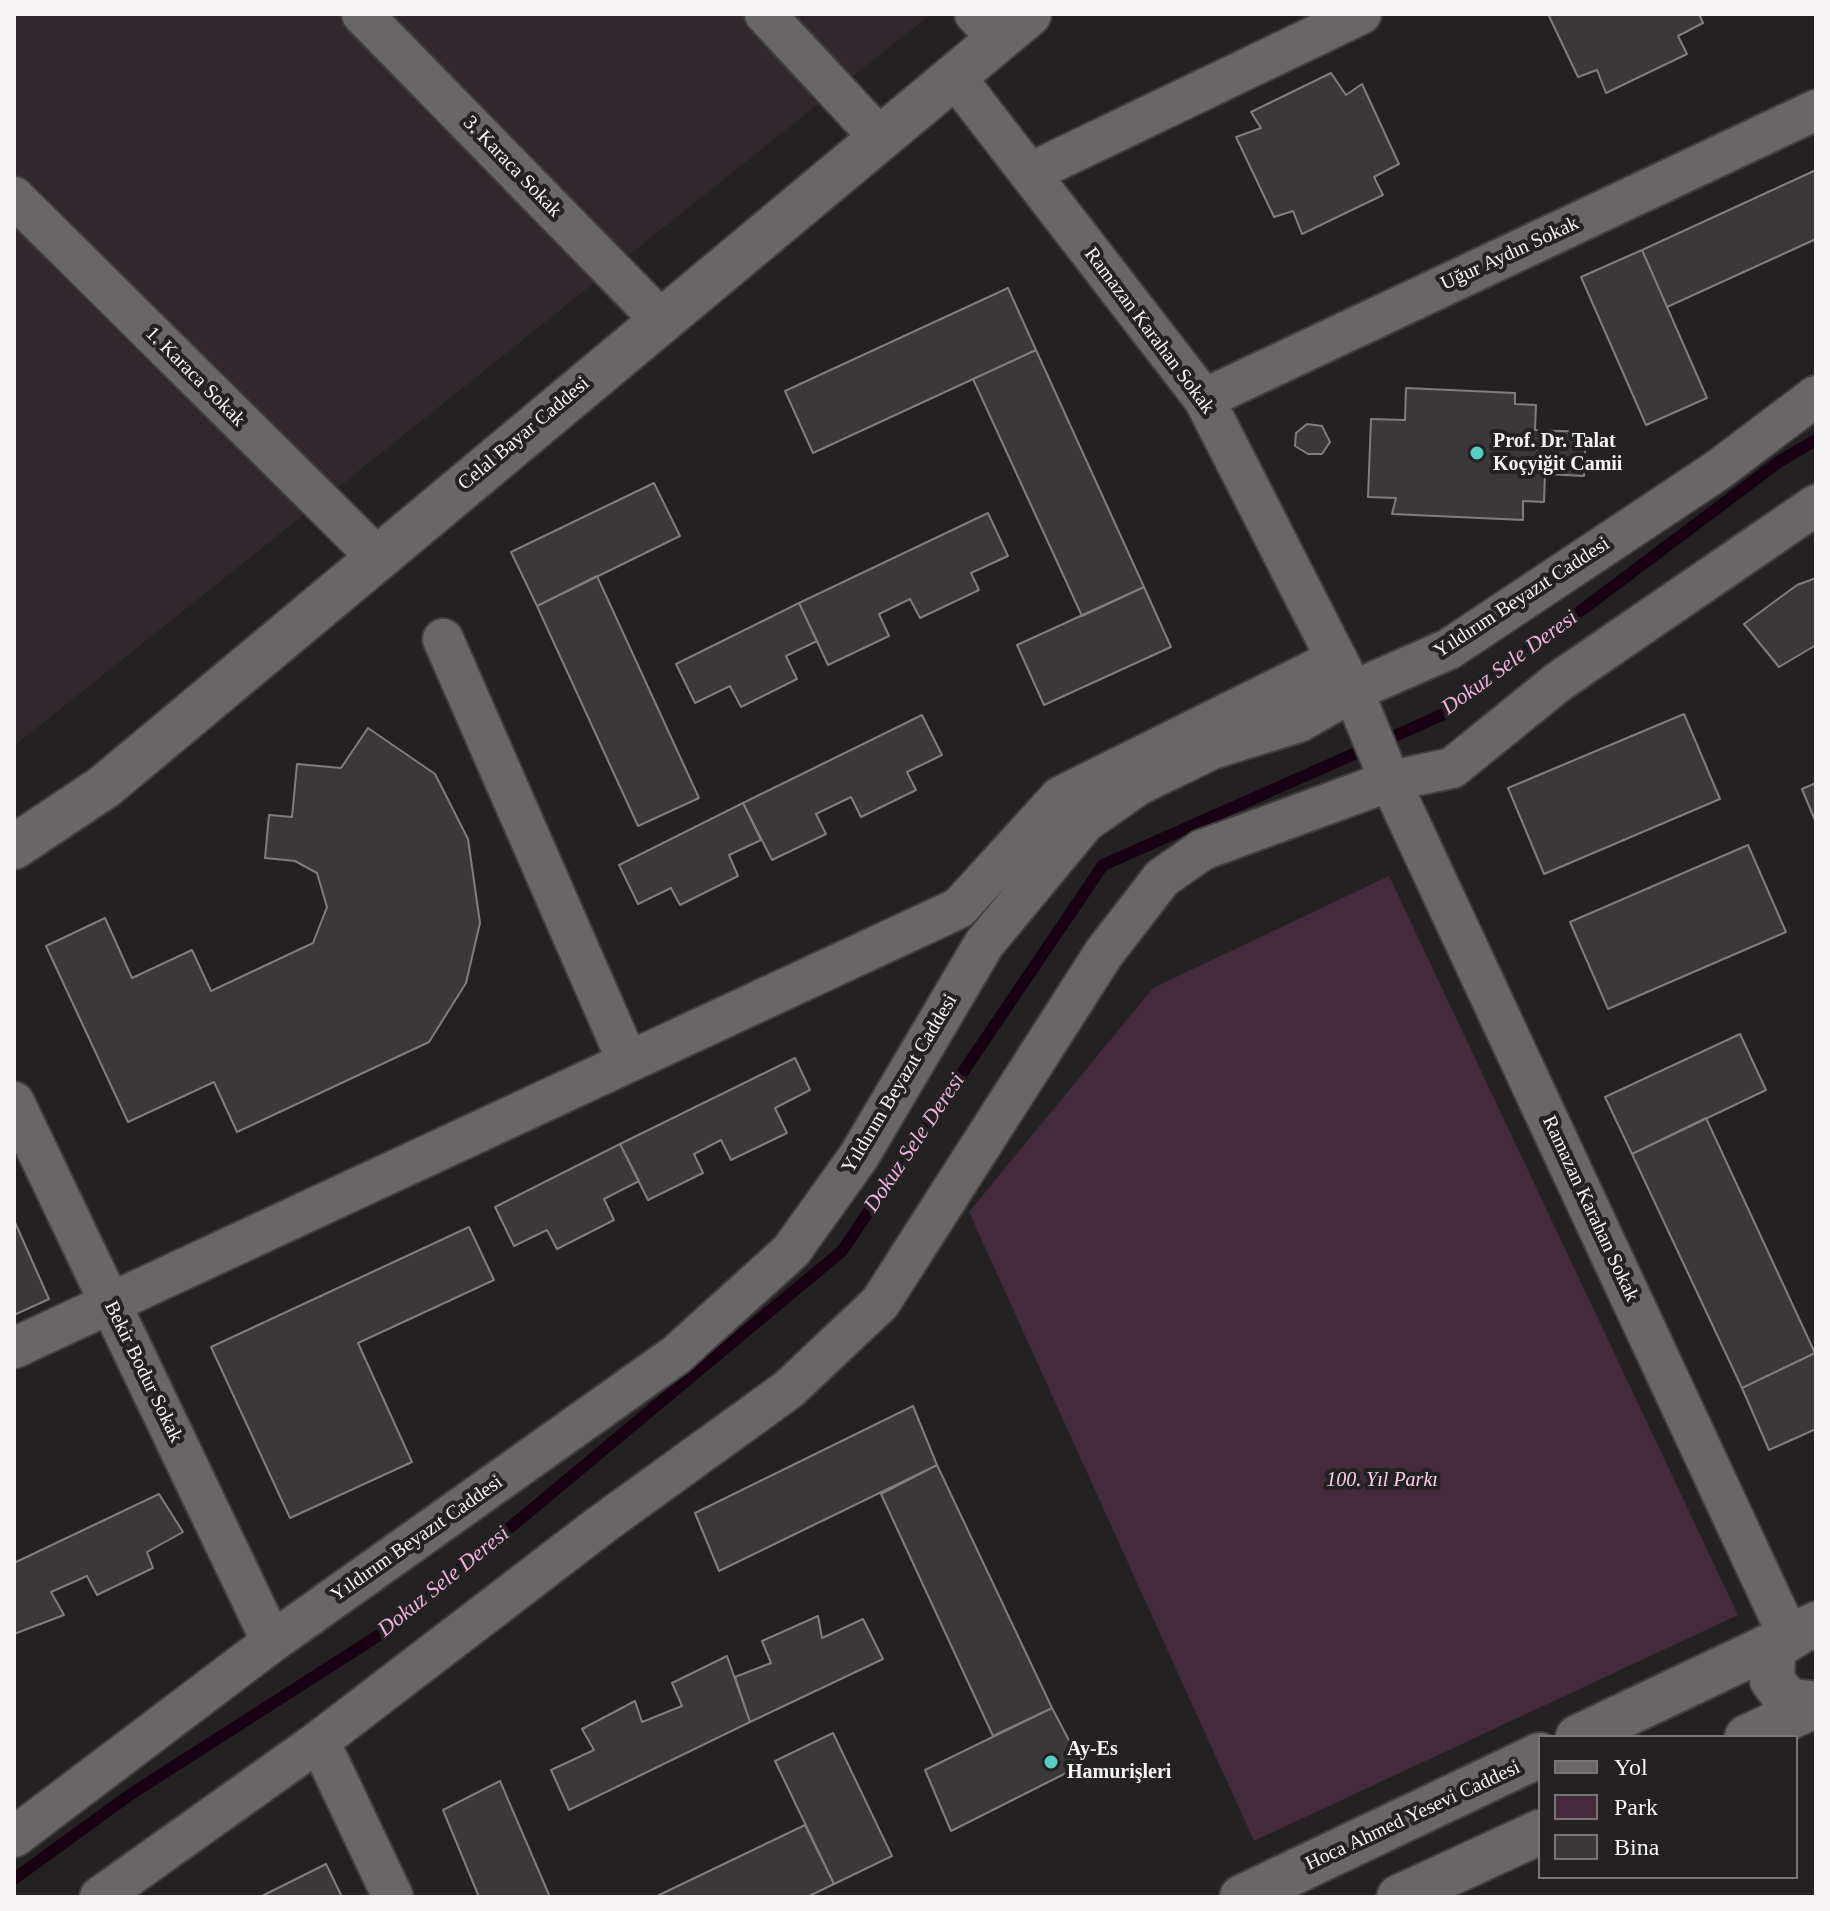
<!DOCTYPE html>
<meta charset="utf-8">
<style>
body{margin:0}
#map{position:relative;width:1830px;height:1911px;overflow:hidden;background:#242123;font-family:Georgia,serif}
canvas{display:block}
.frame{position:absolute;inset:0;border:16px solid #f6f4f5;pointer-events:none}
.legend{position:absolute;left:1538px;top:1735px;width:260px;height:144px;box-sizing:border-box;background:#242123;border:2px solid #787577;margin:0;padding:10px 14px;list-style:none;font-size:24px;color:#f6f4f5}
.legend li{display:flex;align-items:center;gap:16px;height:40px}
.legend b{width:40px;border:2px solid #787577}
</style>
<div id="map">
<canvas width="1830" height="1911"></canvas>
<div class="frame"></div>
<ul class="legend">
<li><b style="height:10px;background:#696668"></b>Yol</li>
<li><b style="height:22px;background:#432b3c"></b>Park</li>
<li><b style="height:22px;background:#3b383a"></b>Bina</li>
</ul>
</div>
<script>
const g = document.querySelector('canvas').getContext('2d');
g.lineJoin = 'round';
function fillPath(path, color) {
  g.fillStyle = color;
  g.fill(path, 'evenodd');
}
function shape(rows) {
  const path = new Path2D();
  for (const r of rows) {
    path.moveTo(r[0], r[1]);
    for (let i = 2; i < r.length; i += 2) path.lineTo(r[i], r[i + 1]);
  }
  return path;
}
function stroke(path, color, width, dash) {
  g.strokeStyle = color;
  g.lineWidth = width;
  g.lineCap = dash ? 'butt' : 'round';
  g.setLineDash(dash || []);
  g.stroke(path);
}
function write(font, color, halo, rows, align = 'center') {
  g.font = font + ' Georgia,serif';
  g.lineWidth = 8;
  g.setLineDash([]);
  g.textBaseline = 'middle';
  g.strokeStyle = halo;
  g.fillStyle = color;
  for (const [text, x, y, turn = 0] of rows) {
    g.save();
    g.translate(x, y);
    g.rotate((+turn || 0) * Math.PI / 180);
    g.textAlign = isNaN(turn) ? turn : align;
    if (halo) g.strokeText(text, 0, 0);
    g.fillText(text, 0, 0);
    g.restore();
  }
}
fillPath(shape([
 [14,14,931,14,14,746]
]), '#30282d');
fillPath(shape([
 [1389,876,1738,1615,1254,1841,969,1212,1153,988]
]), '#432b3c');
stroke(shape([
 [14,1879,131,1794,387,1630,842,1251,1103,865,1442,715,1780,461,1816,440]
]), '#180112', 12);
const building = shape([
 [1548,14,1699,14,1703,23,1678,36,1687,54,1606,93,1597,70,1578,77,1548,14],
 [1331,73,1346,95,1362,84,1399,164,1374,177,1383,195,1302,234,1293,211,1274,217,1236,137,1261,128,1251,112,1331,73],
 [1816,170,1816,239,1667,307,1642,250,1816,170],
 [1642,250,1707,398,1646,425,1581,277,1642,250],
 [1008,288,1036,350,813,453,785,391,1008,288],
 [1036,350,1144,587,1082,616,973,379,1036,350],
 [1406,388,1515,393,1515,404,1536,405,1535,430,1586,432,1584,476,1545,474,1544,502,1523,501,1523,520,1392,514,1396,498,1368,497,1371,419,1405,420,1406,388],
 [1307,424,1322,426,1330,442,1322,454,1308,454,1295,446,1296,433,1307,424],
 [654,483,680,536,537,606,511,552,654,483],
 [988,513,1008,556,971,573,979,590,920,618,910,599,879,614,889,636,828,665,799,603,988,513],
 [597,576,699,798,638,826,537,606,597,576],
 [1816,578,1816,645,1779,667,1744,624,1797,585,1816,578],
 [1144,587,1171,647,1044,705,1017,645,1144,587],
 [799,603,817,641,786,656,797,679,741,707,730,686,695,703,676,664,799,603],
 [1684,714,1720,799,1544,874,1508,788,1684,714],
 [922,715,942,755,907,772,916,790,861,817,851,797,816,814,826,834,772,860,743,803,922,715],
 [368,728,435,774,468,839,480,923,466,983,429,1042,237,1132,214,1082,128,1122,46,946,105,918,132,978,192,950,211,991,313,943,327,907,317,873,295,861,265,858,269,815,292,817,297,764,341,768,368,728],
 [1816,783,1816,823,1802,789,1816,783],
 [743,803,761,840,729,855,738,876,680,905,671,888,638,904,619,865,743,803],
 [1748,845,1786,932,1608,1009,1570,922,1748,845],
 [1740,1034,1766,1090,1632,1154,1605,1097,1740,1034],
 [795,1058,810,1090,775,1108,787,1133,731,1160,721,1140,694,1154,703,1173,648,1200,620,1144,795,1058],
 [1706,1118,1815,1353,1742,1388,1632,1154,1706,1118],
 [620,1144,639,1181,604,1199,614,1220,557,1249,547,1230,514,1246,495,1207,620,1144],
 [14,1220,49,1299,14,1315,14,1220],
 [469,1227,494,1280,358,1343,412,1462,290,1518,211,1347,469,1227],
 [1815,1353,1816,1429,1769,1450,1742,1388,1815,1353],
 [913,1406,937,1465,719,1571,695,1513,913,1406],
 [937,1465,1052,1708,993,1736,881,1494,937,1465],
 [159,1494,183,1532,147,1552,153,1568,97,1595,87,1576,51,1592,64,1615,14,1634,14,1563,159,1494],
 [818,1616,822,1638,863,1619,883,1659,750,1722,735,1677,771,1663,762,1641,818,1616],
 [727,1656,750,1722,569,1810,551,1770,594,1750,582,1729,635,1701,642,1722,682,1706,672,1683,727,1656],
 [1052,1708,1082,1765,951,1831,925,1770,1052,1708],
 [833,1733,892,1856,834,1884,775,1761,833,1733],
 [500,1781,550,1897,479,1897,443,1810,500,1781],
 [805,1825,834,1884,807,1897,655,1897,805,1825],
 [326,1864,342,1897,260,1897,326,1864]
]);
fillPath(building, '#3b383a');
stroke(building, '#817d7f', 2);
const street = shape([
 [362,14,661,320],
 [765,14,881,139],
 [975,14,999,39],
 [955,77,1204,399,1353,691,1390,781,1789,1637],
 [1030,173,1361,14],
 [14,197,377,557],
 [1204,399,1816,110],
 [443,639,628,1062],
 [14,1102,272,1642],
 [14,1348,959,908,1060,797,1337,659],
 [319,1741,393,1897],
 [14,1837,272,1642,676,1355,791,1251,859,1156,984,944,1085,822,1138,785,1212,749,1299,722,1353,691,1449,649,1718,470,1816,396],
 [100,1897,319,1741,601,1525,789,1389,880,1303,1104,953,1162,878,1202,850,1390,781,1452,768,1558,682,1816,505]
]);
const secondary = shape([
 [14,847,104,787,1029,14],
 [1798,1633,1779,1645,1773,1655,1772,1680,1787,1700,1816,1704],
 [1578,1737,1816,1624],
 [1747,1737,1816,1705],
 [1242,1897,1540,1755],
 [1399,1897,1540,1832]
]);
stroke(street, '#413e40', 44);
stroke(secondary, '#413e40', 48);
stroke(street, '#696668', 40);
stroke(secondary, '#696668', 44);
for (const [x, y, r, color] of [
 [1477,453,8,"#55cec4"],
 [1051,1762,8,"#55cec4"]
]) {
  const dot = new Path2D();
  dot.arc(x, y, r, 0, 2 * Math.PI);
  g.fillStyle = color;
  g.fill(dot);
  stroke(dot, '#242123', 3);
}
write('20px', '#f6f4f5', '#242123', [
 ["3. Karaca Sokak",512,167,46],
 ["Uğur Aydın Sokak",1510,254,-25],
 ["Ramazan Karahan Sokak",1149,331,53],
 ["1. Karaca Sokak",195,377,45],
 ["Celal Bayar Caddesi",524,434,-40],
 ["Yıldırım Beyazıt Caddesi",1522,598,-33],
 ["Yıldırım Beyazıt Caddesi",900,1084,-59],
 ["Ramazan Karahan Sokak",1590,1209,65],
 ["Bekir Bodur Sokak",143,1372,64],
 ["Yıldırım Beyazıt Caddesi",417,1539,-35],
 ["Hoca Ahmed Yesevi Caddesi",1413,1816,-25]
]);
write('bold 20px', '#f6f4f5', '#242123', [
 ["Prof. Dr. Talat",1493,442],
 ["Koçyiğit Camii",1493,465],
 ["Ay-Es",1067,1750],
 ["Hamurişleri",1067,1773]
], 'left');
write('italic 20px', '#fecdee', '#242123', [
 ["100. Yıl Parkı",1382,1481]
]);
write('italic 22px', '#efb3dc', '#242123', [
 ["Dokuz Sele Deresi",1510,663,-36],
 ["Dokuz Sele Deresi",915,1143,-56],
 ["Dokuz Sele Deresi",444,1582,-39]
]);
</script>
